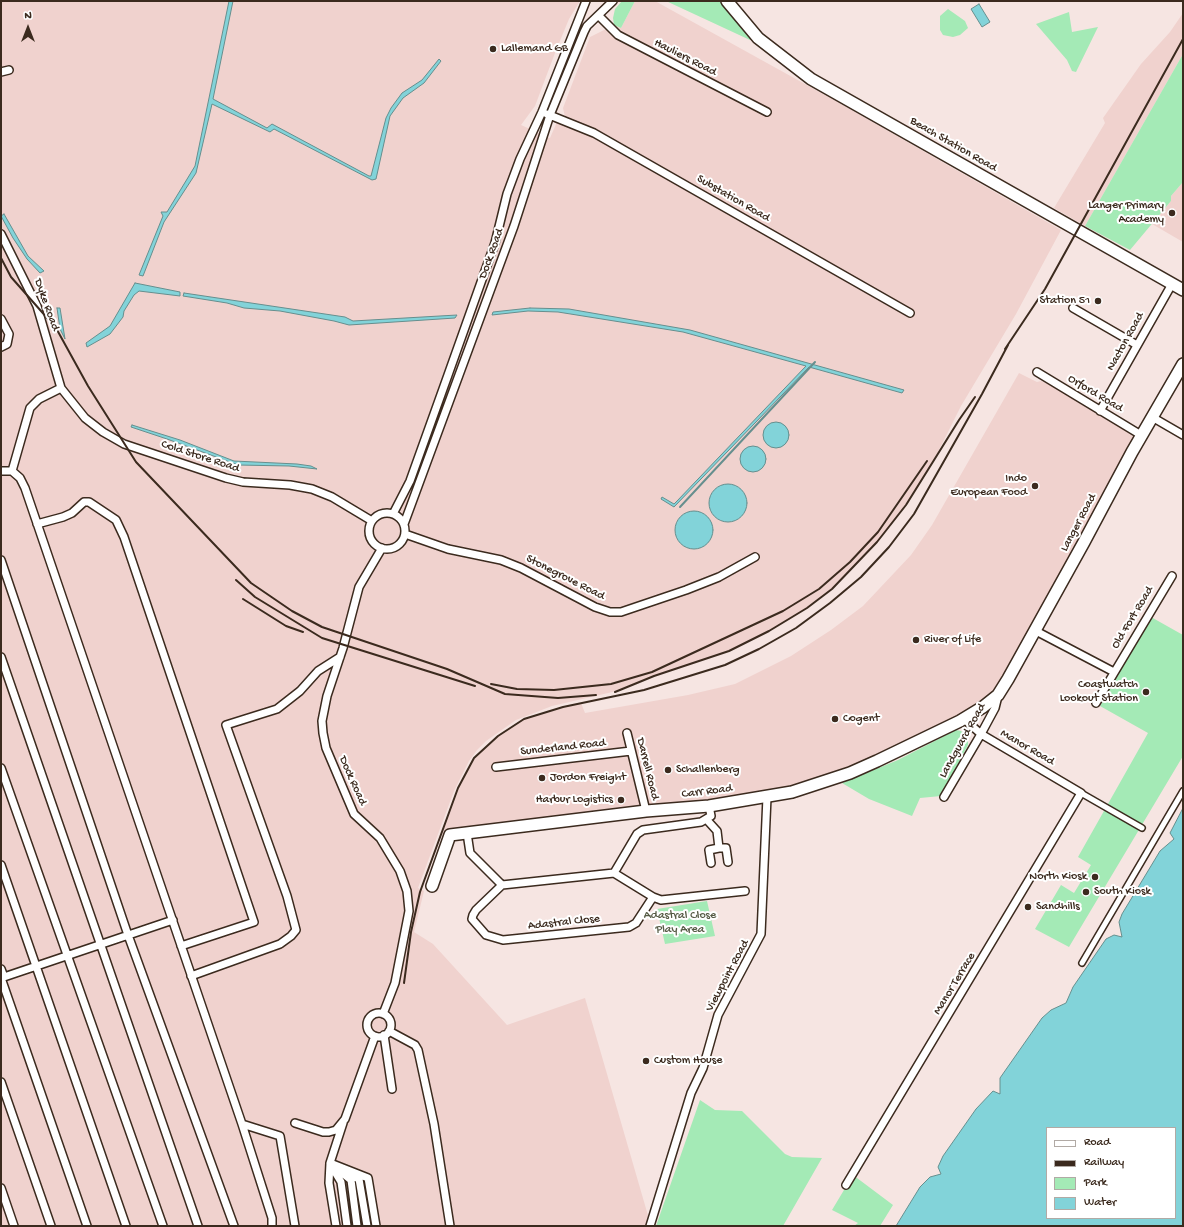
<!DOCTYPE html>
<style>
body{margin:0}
#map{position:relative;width:1184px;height:1227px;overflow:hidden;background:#f6e5e2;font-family:"Gochi Hand",sans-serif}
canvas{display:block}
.frame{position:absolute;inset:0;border:2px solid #3b2a1e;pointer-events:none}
.legend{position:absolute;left:1046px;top:1127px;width:130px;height:92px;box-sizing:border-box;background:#fff;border:1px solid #b1aaa5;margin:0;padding:5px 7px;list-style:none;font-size:12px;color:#3b2a1e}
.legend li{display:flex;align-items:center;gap:8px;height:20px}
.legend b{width:20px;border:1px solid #b1aaa5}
.north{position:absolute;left:8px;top:8px;width:40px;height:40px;-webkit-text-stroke:3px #fff;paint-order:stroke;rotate:0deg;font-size:11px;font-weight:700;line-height:16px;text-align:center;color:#3b2a1e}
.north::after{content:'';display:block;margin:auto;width:14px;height:18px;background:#3b2a1e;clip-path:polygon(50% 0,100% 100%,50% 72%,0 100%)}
</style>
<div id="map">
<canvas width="1184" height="1227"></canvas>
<div class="frame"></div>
<ul class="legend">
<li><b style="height:5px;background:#fff"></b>Road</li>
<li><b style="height:5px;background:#3b2a1e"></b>Railway</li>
<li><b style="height:11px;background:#a4eab6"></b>Park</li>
<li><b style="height:11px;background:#82d3d9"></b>Water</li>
</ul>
<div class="north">N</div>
</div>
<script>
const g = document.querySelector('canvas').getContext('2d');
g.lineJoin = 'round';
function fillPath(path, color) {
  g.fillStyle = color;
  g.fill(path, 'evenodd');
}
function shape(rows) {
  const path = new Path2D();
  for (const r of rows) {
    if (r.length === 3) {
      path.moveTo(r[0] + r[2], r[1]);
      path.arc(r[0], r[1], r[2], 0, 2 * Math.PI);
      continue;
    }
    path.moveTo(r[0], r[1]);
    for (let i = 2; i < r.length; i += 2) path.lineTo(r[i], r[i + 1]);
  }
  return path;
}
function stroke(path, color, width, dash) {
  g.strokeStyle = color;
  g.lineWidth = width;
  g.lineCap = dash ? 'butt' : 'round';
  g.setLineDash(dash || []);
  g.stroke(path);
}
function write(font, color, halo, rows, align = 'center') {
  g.font = font + ' "Gochi Hand",sans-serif';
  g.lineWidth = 4;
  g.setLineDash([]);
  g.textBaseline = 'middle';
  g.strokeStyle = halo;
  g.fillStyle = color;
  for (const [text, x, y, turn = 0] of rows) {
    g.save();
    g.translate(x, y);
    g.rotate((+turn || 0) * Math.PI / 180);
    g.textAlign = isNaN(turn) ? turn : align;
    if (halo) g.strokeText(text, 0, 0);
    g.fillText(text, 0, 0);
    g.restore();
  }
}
fillPath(shape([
 [1,1,580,1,569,19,555,53,535,106,521,125,550,138,557,122,570,124,565,117,563,108,590,37,614,25,621,28,635,1,655,1,841,104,1061,230,1016,314,961,406,937,454,906,505,877,542,832,589,807,608,769,631,729,651,654,676,621,690,552,706,516,720,486,741,477,750,469,761,454,791,418,888,424,891,414,932,433,944,507,1025,585,998,649,1219,647,1226,1,1226],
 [1183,13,1183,54,1085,226,1054,208,1105,123,1103,118,1141,64,1170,32],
 [1183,182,1183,242,1152,224,1171,201,1171,196],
 [1019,373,1037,382,1041,381,1048,384,1141,435,995,691,981,703,945,723,850,768,809,782,709,806,441,835,458,788,474,758,499,736,524,719,581,703,585,713,688,695,735,684,791,656,831,630,863,606,911,555,932,525]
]), '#f0d2ce');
fillPath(shape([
 [622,1,635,1,621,28,614,25,613,18,615,9],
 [666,1,727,1,756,37,750,40],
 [948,9,965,21,968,28,960,35,953,37,943,35,940,30,940,16],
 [1069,12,1072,32,1098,27,1076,72,1072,71,1067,60,1036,24],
 [1183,54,1183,182,1171,196,1171,201,1130,250,1085,226],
 [1151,617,1183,635,1183,756,1069,947,1035,929,1061,885,1074,893,1091,865,1078,857,1148,733,1100,706],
 [956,730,961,731,968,737,968,745,941,796,920,798,912,816,869,799,842,783,898,760],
 [707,901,715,936,665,944,657,909],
 [700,1100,715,1110,742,1111,785,1154,792,1157,822,1158,783,1226,656,1226],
 [853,1175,893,1205,880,1226,854,1226,858,1223,832,1210]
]), '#a4eab6');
const water = shape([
 [229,1,233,1,213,99,267,128,272,124,369,176,371,176,386,118,391,108,402,93,422,80,439,59,441,61,424,83,403,98,390,116,376,179,372,180,274,129,270,132,212,104,196,173,164,222,143,276,139,275,163,216,161,212,167,212,195,166,229,1],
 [979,4,990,22,982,27,971,9,979,4],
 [4,214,28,256,44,271,40,273,27,259,13,238,1,216,4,214],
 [135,283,180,292,180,296,139,291,134,295,124,311,123,317,110,334,87,347,86,343,110,326,135,283],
 [184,293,345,317,353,321,457,315,455,318,349,325,334,321,280,311,244,308,227,303,183,296,184,293],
 [57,308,60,308,65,339,60,329,57,308],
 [530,308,569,309,690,330,904,390,902,393,809,367,674,507,661,499,662,497,674,504,677,501,806,366,683,332,558,312,528,311,492,315,493,312,530,308],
 [776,435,13],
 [132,425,180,440,234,461,297,464,311,466,317,469,289,466,238,465,167,439,131,427,132,425],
 [753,459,13],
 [728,503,19],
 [694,530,19],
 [1183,808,1183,1226,896,1226,920,1187,930,1177,941,1174,938,1167,943,1156,976,1109,993,1091,1000,1094,1000,1078,1042,1018,1051,1010,1066,1003,1073,987,1106,939,1114,935,1122,937,1119,922,1122,914,1160,851,1174,839,1170,833,1183,808],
 [1047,1128,1175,1128,1175,1218,1047,1218,1047,1128]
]);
fillPath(water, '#82d3d9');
stroke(water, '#668f8e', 1);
stroke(shape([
 [680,507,815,362]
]), '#668f8e', 2);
const pedestrian = shape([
 [1081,793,1142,828],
 [1082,963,1183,791]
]);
const minor = shape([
 [599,16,618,35,767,112],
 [1,72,9,70],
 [547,114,594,133,910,313],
 [1,234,37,306,61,388,85,418,103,432,124,444,226,478,243,482,290,485,312,489,332,497,372,521],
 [1073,308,1137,345],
 [1,319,9,334,7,344,1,347],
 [1037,372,1141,435],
 [1100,411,1172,284],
 [1152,417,1183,435],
 [1,471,12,471,20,478,25,488,242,1124,272,1218,272,1226],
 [12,471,30,408,39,399,61,388],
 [387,531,18],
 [393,514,410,481,448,375,495,243,507,194,520,159,542,112,586,1],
 [37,524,63,517,72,513,84,502,89,502,116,520,124,537,254,922,181,946],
 [404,524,514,226,550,115,584,32,587,26,613,1],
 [405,534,448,549,501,560,521,568,595,607,610,612,621,612,686,590,719,577,755,557],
 [382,548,359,587,343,648,327,696,322,721,323,733,326,748,354,814,380,838,400,871,407,891,409,911,395,983,383,1014],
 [1,560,128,935,234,1226],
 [1034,630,1114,672],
 [1,657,198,1226],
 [1096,703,1172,576],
 [627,733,646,811],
 [496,767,631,751],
 [1,768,163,1226],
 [944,797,981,734,995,708,998,696],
 [707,820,717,831,719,848,726,848,728,862],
 [467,833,470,853,502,885],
 [711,863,709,850,719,848],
 [1,865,126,1226],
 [614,873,653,897,636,923,629,927,503,940,486,935,472,919,473,915,476,910,502,885,614,873],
 [614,873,637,834,643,830,701,822,711,816,709,806],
 [653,897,661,900,745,891],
 [1,969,4,977],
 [191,976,280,944,291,936,296,930,287,896,226,725,277,709,300,691,318,671,340,657],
 [1,978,87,1226],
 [1,978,173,920],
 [379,1025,12],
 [389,1031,415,1045,418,1050,434,1124,450,1226],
 [384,1035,392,1089],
 [1,1082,51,1226],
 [295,1123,323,1132,329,1132,336,1130,345,1119,375,1036],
 [242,1124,280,1136,295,1226],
 [330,1163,368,1178,376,1226],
 [332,1167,341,1182,347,1226],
 [335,1167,351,1180,357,1226],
 [351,1175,359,1179,367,1226],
 [846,1185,1081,793,981,734,964,719],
 [1,1188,14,1226],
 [336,1226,329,1183,330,1163,343,1123],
 [650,1226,691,1093,703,1068,718,1015,761,934,767,797]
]);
const primary = shape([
 [727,1,758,38,811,79,1183,290],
 [432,886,450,835,646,811,709,806,792,792,850,773,877,761,960,721,983,707,998,695,1008,679,1084,542,1132,452,1183,364]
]);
stroke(pedestrian, '#3b2a1e', 8);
stroke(minor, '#3b2a1e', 10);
stroke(primary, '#3b2a1e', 14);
stroke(pedestrian, '#fff', 5);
stroke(minor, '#fff', 7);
stroke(primary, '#fff', 11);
stroke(shape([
 [1,258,11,277,56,328,88,386,136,462,251,583,292,611,322,627,447,669,505,694,558,698,596,695],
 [1005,349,1045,289,1183,39],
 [236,580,255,597,322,638,475,686],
 [243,599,286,626,303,632],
 [491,684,517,689,554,690,611,684,652,672,783,611,819,589,850,562,878,532,927,461],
 [615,692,654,676,729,651,769,631,807,608,832,589,877,542,906,505,959,420,975,397],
 [404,983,411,932,420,892,458,788,474,758,498,736,524,719,563,707,644,690,725,665,759,649,796,628,830,603,861,577,889,547,914,514,982,394,1008,345]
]), '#3b2a1e', 2);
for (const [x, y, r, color] of [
 [493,49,4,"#3b2a1e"],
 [1172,213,4,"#3b2a1e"],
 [1098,301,4,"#3b2a1e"],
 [1035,486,4,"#3b2a1e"],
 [916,640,4,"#3b2a1e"],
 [1146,692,4,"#3b2a1e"],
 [835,719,4,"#3b2a1e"],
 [668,770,4,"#3b2a1e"],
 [542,778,4,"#3b2a1e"],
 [621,800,4,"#3b2a1e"],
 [1095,877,4,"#3b2a1e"],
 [1086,892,4,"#3b2a1e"],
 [1028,907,4,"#3b2a1e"],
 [646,1061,4,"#3b2a1e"]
]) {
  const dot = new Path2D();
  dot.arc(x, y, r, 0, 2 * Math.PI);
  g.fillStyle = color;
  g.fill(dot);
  stroke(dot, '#fff', 1.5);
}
write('12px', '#3b2a1e', '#fff', [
 ["Lallemand GB",501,49],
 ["Langer Primary",1164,206,"right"],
 ["Academy",1164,220,"right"],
 ["Station 51",1090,301,"right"],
 ["Indo",1027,479,"right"],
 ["European Food",1027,493,"right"],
 ["River of Life",924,640],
 ["Coastwatch",1138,685,"right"],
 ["Lookout Station",1138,699,"right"],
 ["Cogent",843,719],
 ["Schallenberg",676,770],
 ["Jordon Freight",550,778],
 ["Harbur Logistics",613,800,"right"],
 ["North Kiosk",1087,877,"right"],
 ["South Kiosk",1094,892],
 ["Sandhills",1036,907],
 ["Custom House",654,1061]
], 'left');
write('12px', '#3b2a1e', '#fff', [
 ["Hauliers Road",685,58,27],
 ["Beach Station Road",953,145,30],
 ["Substation Road",733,199,30],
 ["Dock Road",492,254,-70],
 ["Dyke Road",46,305,70],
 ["Nacton Road",1126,342,-61],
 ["Orford Road",1095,394,31],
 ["Cold Store Road",200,457,18],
 ["Langer Road",1079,523,-62],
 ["Stonegrove Road",565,578,27],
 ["Old Fort Road",1133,618,-59],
 ["Landguard Road",963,741,-61],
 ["Sunderland Road",563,748,-6],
 ["Manor Road",1027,748,30],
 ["Darrell Road",647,769,76],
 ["Dock Road",352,781,66],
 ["Carr Road",707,792,-7],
 ["Adastral Close",564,923,-6],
 ["Viewpoint Road",728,976,-62],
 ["Manor Terrace",955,984,-59]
]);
write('12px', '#555a44', '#fff', [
 ["Adastral Close",680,916],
 ["Play Area",680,930]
]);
</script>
